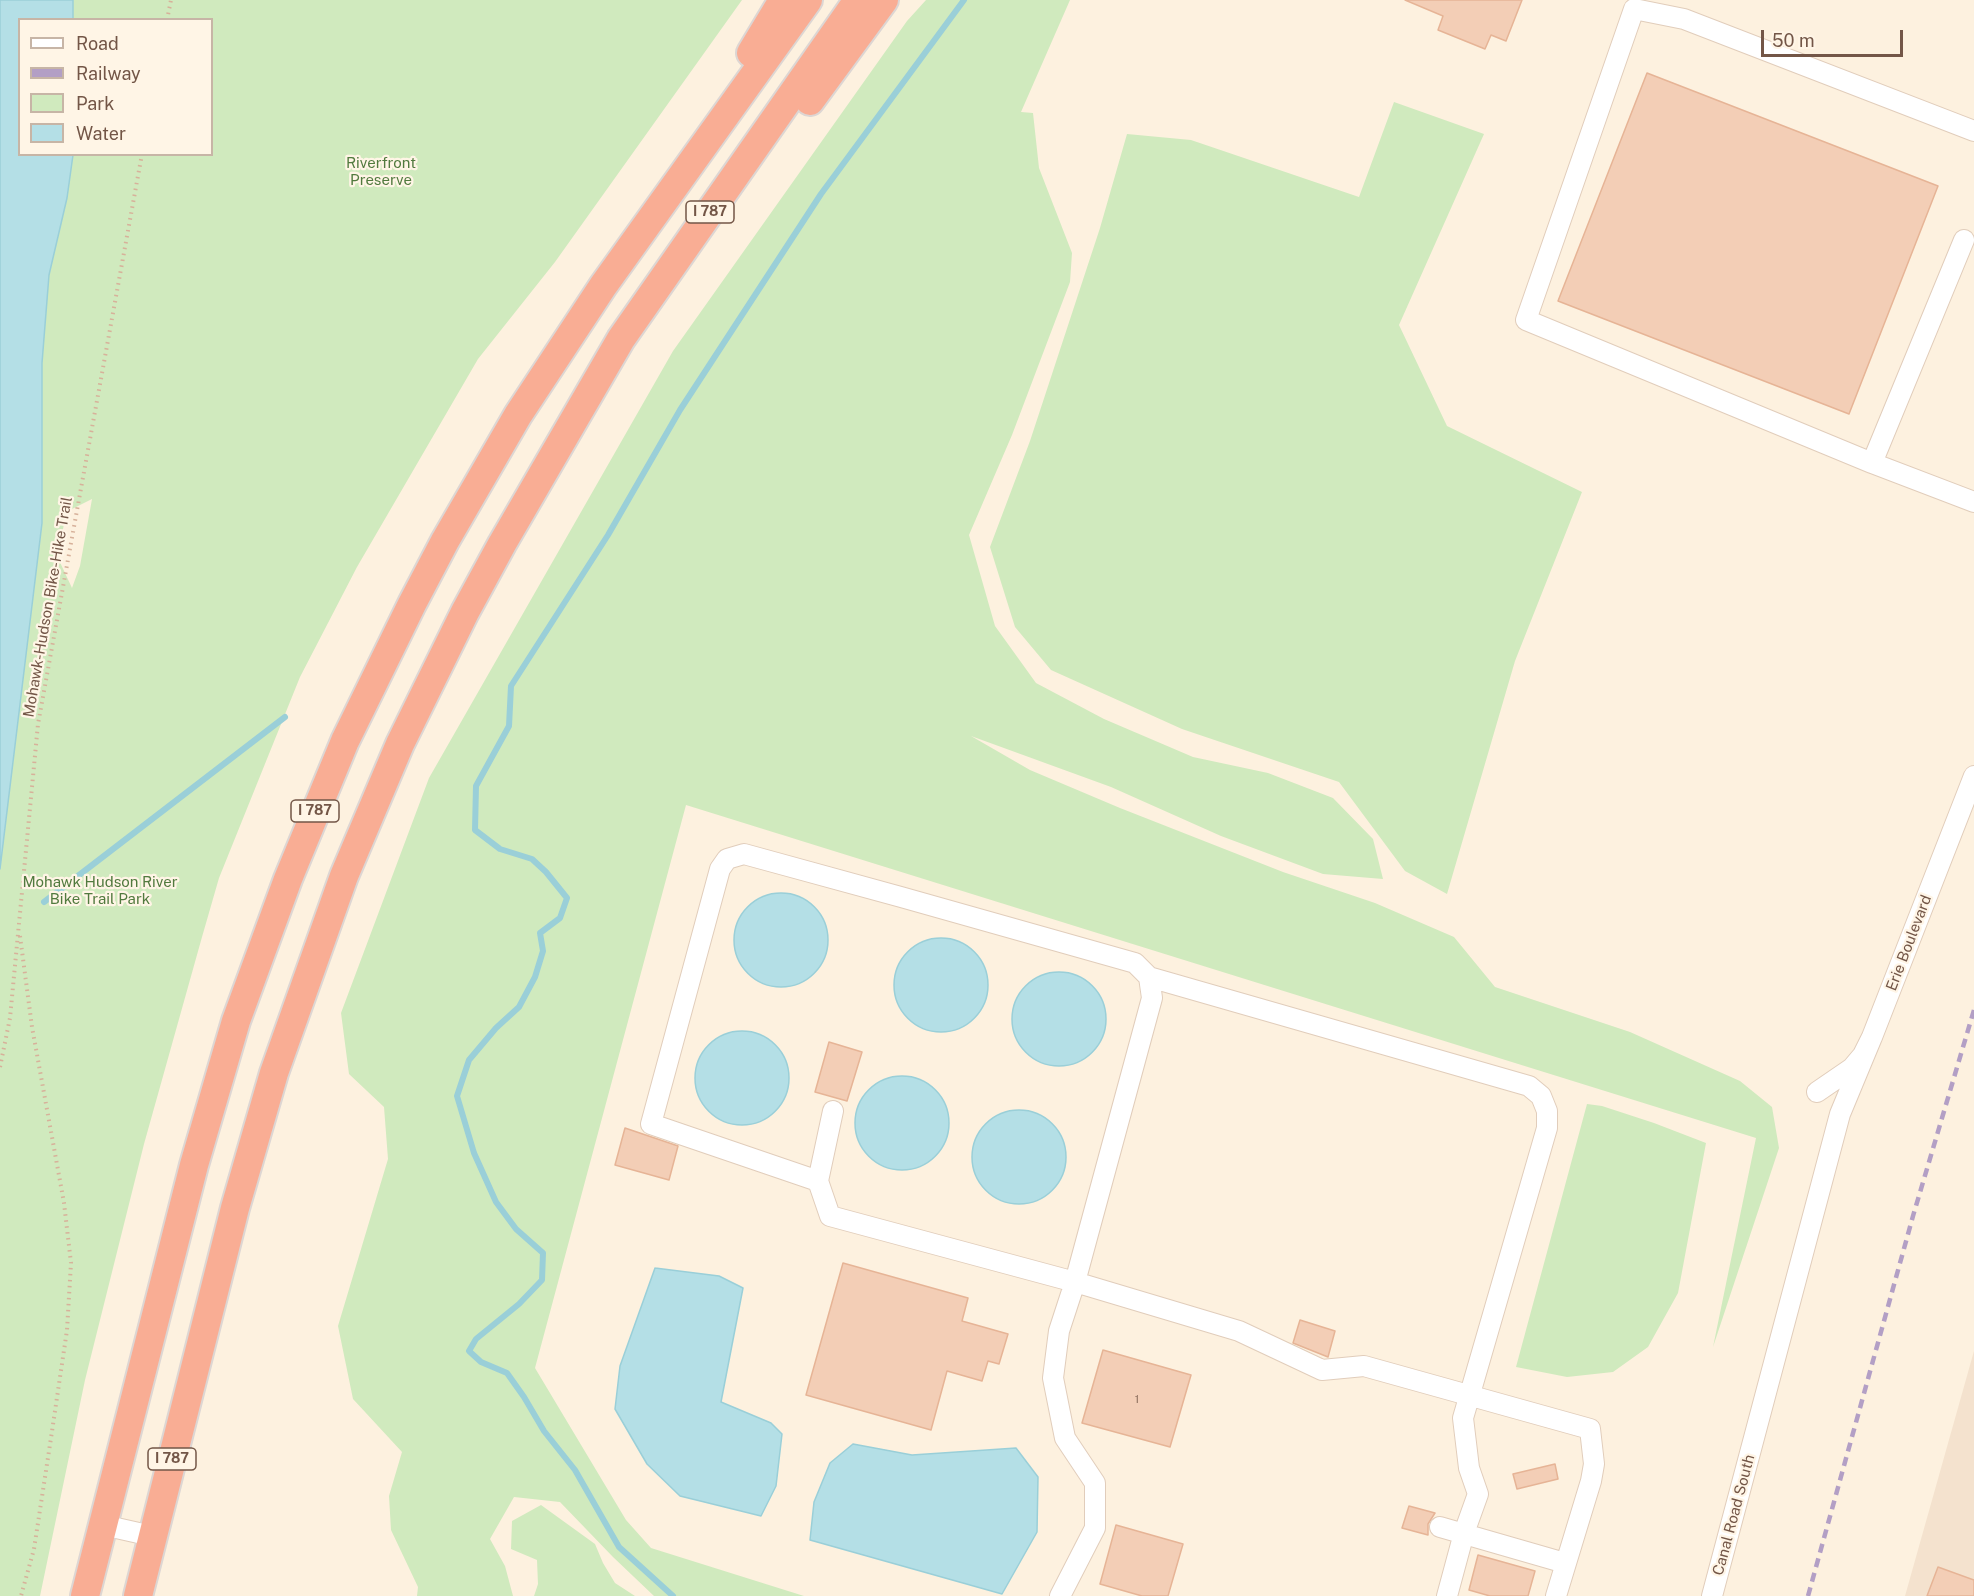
<!DOCTYPE html>
<style>
body{margin:0}
#map{position:relative;width:1974px;height:1596px;overflow:hidden;background:#fdf1df;font-family:"Public Sans",sans-serif}
canvas{display:block}
.legend{position:absolute;left:18px;top:18px;width:195px;height:138px;box-sizing:border-box;background:#fff5e6;border:2px solid #c7b5a6;margin:0;padding:8px 10px;list-style:none;font-size:18px;color:#735647}
.legend li{display:flex;align-items:center;gap:12px;height:30px}
.legend b{width:30px;border:2px solid #c7b5a6}
.scale{position:absolute;left:1761px;top:30px;width:142px;height:27px;box-sizing:border-box;border:3px solid #735647;border-top:0;padding-left:8px;font-size:18px;line-height:21px;white-space:nowrap;color:#735647;-webkit-text-stroke:4px #fff5e6;paint-order:stroke}
</style>
<div id="map">
<canvas width="1974" height="1596"></canvas>
<ul class="legend">
<li><b style="height:8px;background:#fff"></b>Road</li>
<li><b style="height:8px;background:#b39fc5"></b>Railway</li>
<li><b style="height:16px;background:#d0eabe"></b>Park</li>
<li><b style="height:16px;background:#b4dfe6"></b>Water</li>
</ul>
<div class="scale">50 m</div>
</div>
<script>
const g = document.querySelector('canvas').getContext('2d');
g.lineJoin = 'round';
function fillPath(path, color) {
  g.fillStyle = color;
  g.fill(path, 'evenodd');
}
function shape(rows) {
  const path = new Path2D();
  for (const r of rows) {
    if (r.length === 3) {
      path.moveTo(r[0] + r[2], r[1]);
      path.arc(r[0], r[1], r[2], 0, 2 * Math.PI);
      continue;
    }
    path.moveTo(r[0], r[1]);
    for (let i = 2; i < r.length; i += 2) path.lineTo(r[i], r[i + 1]);
  }
  return path;
}
function stroke(path, color, width, dash) {
  g.strokeStyle = color;
  g.lineWidth = width;
  g.lineCap = dash ? 'butt' : 'round';
  g.setLineDash(dash || []);
  g.stroke(path);
}
function write(font, color, halo, rows, align = 'center') {
  g.font = font + ' "Public Sans",sans-serif';
  g.lineWidth = 4.5;
  g.setLineDash([]);
  g.textBaseline = 'middle';
  g.strokeStyle = halo;
  g.fillStyle = color;
  for (const [text, x, y, turn = 0] of rows) {
    g.save();
    g.translate(x, y);
    g.rotate((+turn || 0) * Math.PI / 180);
    g.textAlign = isNaN(turn) ? turn : align;
    if (halo) g.strokeText(text, 0, 0);
    g.fillText(text, 0, 0);
    g.restore();
  }
}
fillPath(shape([
 [1974,1351,1974,1596,1905,1596]
]), '#f4e2ce');
fillPath(shape([
 [73,0,742,0,555,262,478,359,357,567,300,677,219,878,202,937,144,1144,85,1380,40,1596,0,1596,0,869,42,523,42,363,49,275,67,198,73,155,212,154,212,20,73,19],
 [92,499,80,566,72,588,58,558,66,512],
 [926,0,1070,0,1021,112,1033,113,1039,168,1072,253,1070,282,1012,435,969,535,995,626,1036,683,1104,719,1193,757,1268,773,1333,798,1373,839,1383,879,1323,874,1221,836,1111,787,971,736,1030,770,1120,808,1283,872,1375,903,1454,937,1495,987,1630,1032,1740,1081,1772,1107,1779,1148,1713,1347,1756,1138,686,805,535,1368,626,1520,651,1548,804,1596,654,1596,613,1557,560,1502,514,1497,490,1539,505,1566,513,1596,417,1596,418,1587,391,1530,389,1496,402,1452,353,1399,338,1326,388,1159,384,1107,349,1074,341,1013,429,778,673,351,907,21],
 [1394,102,1484,134,1399,325,1447,426,1582,492,1515,661,1447,894,1405,871,1339,782,1182,729,1051,670,1015,627,990,547,1030,441,1100,228,1127,134,1191,140,1359,197],
 [1587,1104,1602,1106,1654,1123,1706,1143,1678,1293,1648,1347,1613,1372,1567,1377,1516,1367],
 [541,1505,595,1544,603,1563,615,1583,635,1596,534,1596,538,1584,537,1560,511,1549,512,1521]
]), '#d0eabe');
const water = shape([
 [0,0,73,0,73,19,20,20,20,154,73,155,67,198,49,275,42,363,42,523,0,869,0,0],
 [781,940,47],
 [941,985,47],
 [1059,1019,47],
 [742,1078,47],
 [902,1123,47],
 [1019,1157,47],
 [655,1268,719,1276,743,1288,721,1402,771,1423,782,1434,776,1486,761,1516,680,1496,647,1464,615,1409,620,1366,655,1268],
 [853,1444,912,1455,1016,1448,1038,1477,1037,1532,1002,1594,810,1540,814,1502,830,1463,853,1444]
]);
fillPath(water, '#b4dfe6');
stroke(water, '#9acfd8', 1.5);
stroke(shape([
 [44,902,285,717],
 [673,1596,619,1547,575,1470,544,1431,524,1397,507,1373,481,1362,469,1351,476,1339,519,1304,542,1280,543,1253,516,1229,496,1202,474,1153,457,1096,469,1060,496,1028,519,1007,535,977,543,951,540,933,560,918,567,898,546,872,532,859,500,849,475,830,476,786,509,726,511,686,608,535,680,410,821,194,964,0]
]), '#9acfd8', 6);
const building = shape([
 [1405,0,1522,0,1506,41,1491,35,1485,49,1438,30,1443,16,1405,0],
 [1647,73,1938,186,1849,414,1558,301,1647,73],
 [829,1042,862,1052,847,1101,815,1092,829,1042],
 [625,1128,678,1146,669,1180,615,1165,625,1128],
 [843,1263,968,1298,962,1321,1008,1334,999,1364,988,1361,982,1381,947,1371,931,1430,806,1395,843,1263],
 [1300,1320,1335,1331,1328,1357,1293,1343,1300,1320],
 [1103,1350,1191,1375,1170,1447,1082,1423,1103,1350],
 [1555,1464,1558,1479,1517,1489,1513,1474,1555,1464],
 [1409,1506,1435,1513,1428,1524,1428,1535,1402,1528,1409,1506],
 [1116,1525,1183,1544,1168,1596,1142,1596,1100,1584,1116,1525],
 [1478,1555,1535,1571,1528,1596,1490,1596,1469,1590,1478,1555],
 [1938,1567,1974,1580,1974,1596,1927,1596,1938,1567]
]);
fillPath(building, '#f3ceb6');
stroke(building, '#e6b496', 1.5);
const minor = shape([
 [1974,131,1684,19,1634,9,1526,320,1872,463,1974,502],
 [1872,463,1964,240],
 [1149,977,1529,1086,1541,1096,1547,1111,1547,1128,1463,1418,1469,1468,1478,1494,1464,1533,1447,1596],
 [1817,1092,1852,1068,1863,1055,1872,1037,1974,776],
 [818,1181,833,1111],
 [103,1525,152,1536],
 [1440,1527,1565,1563],
 [1060,1596,1095,1528,1095,1483,1065,1438,1053,1378,1059,1331,1075,1282,1152,998,1149,977,1135,963,901,897,744,854,727,859,720,869,651,1124,818,1181,830,1216,1075,1282,1239,1331,1322,1370,1364,1366,1590,1429,1594,1464,1591,1481,1556,1596],
 [1712,1596,1840,1114,1872,1037]
]);
const highway = shape([
 [751,53,783,0],
 [810,101,884,0],
 [85,1596,194,1165,236,1021,288,879,345,741,412,604,445,541,518,415,603,286,808,0],
 [138,1596,235,1208,274,1073,344,876,400,744,465,612,502,544,621,339,858,0]
]);
stroke(minor, '#e1cdbb', 22);
stroke(highway, '#ddd6d3', 32);
stroke(shape([
 [167,20,171,0],
 [20,936,32,1027,64,1203,71,1263,67,1330,51,1438,34,1549,21,1596],
 [0,1067,10,1018,38,724,142,154]
]), '#d7b19a', 4, [1.5, 4.5]);
stroke(minor, '#fff', 20);
stroke(highway, '#f9ad94', 28);
stroke(shape([
 [1808,1596,1913,1216,1974,1010]
]), '#b39fc5', 4.5, [9, 6]);
write('12px', '#937463', null, [
 ["1",1137,1399]
]);
for (const [x, y, w] of [
 [710,212,48],
 [315,811,48],
 [172,1459,48]
]) {
  const box = new Path2D();
  box.roundRect(x - w / 2, y - 11, w, 22, 4.5);
  g.fillStyle = '#fff5e6';
  g.fill(box);
  stroke(box, '#735647', 1.5);
}
write('bold 14px', '#735647', null, [
 ["I 787",710,212],
 ["I 787",315,811],
 ["I 787",172,1459]
]);
write('15px', '#517a3e', '#fff5e6', [
 ["Riverfront",381,163],
 ["Preserve",381,180],
 ["Mohawk Hudson River",100,882],
 ["Bike Trail Park",100,899]
]);
write('15px', '#735647', '#fff5e6', [
 ["Mohawk-Hudson Bike-Hike Trail",48,607,-80],
 ["Erie Boulevard",1909,943,-69],
 ["Canal Road South",1734,1515,-75]
]);
</script>
